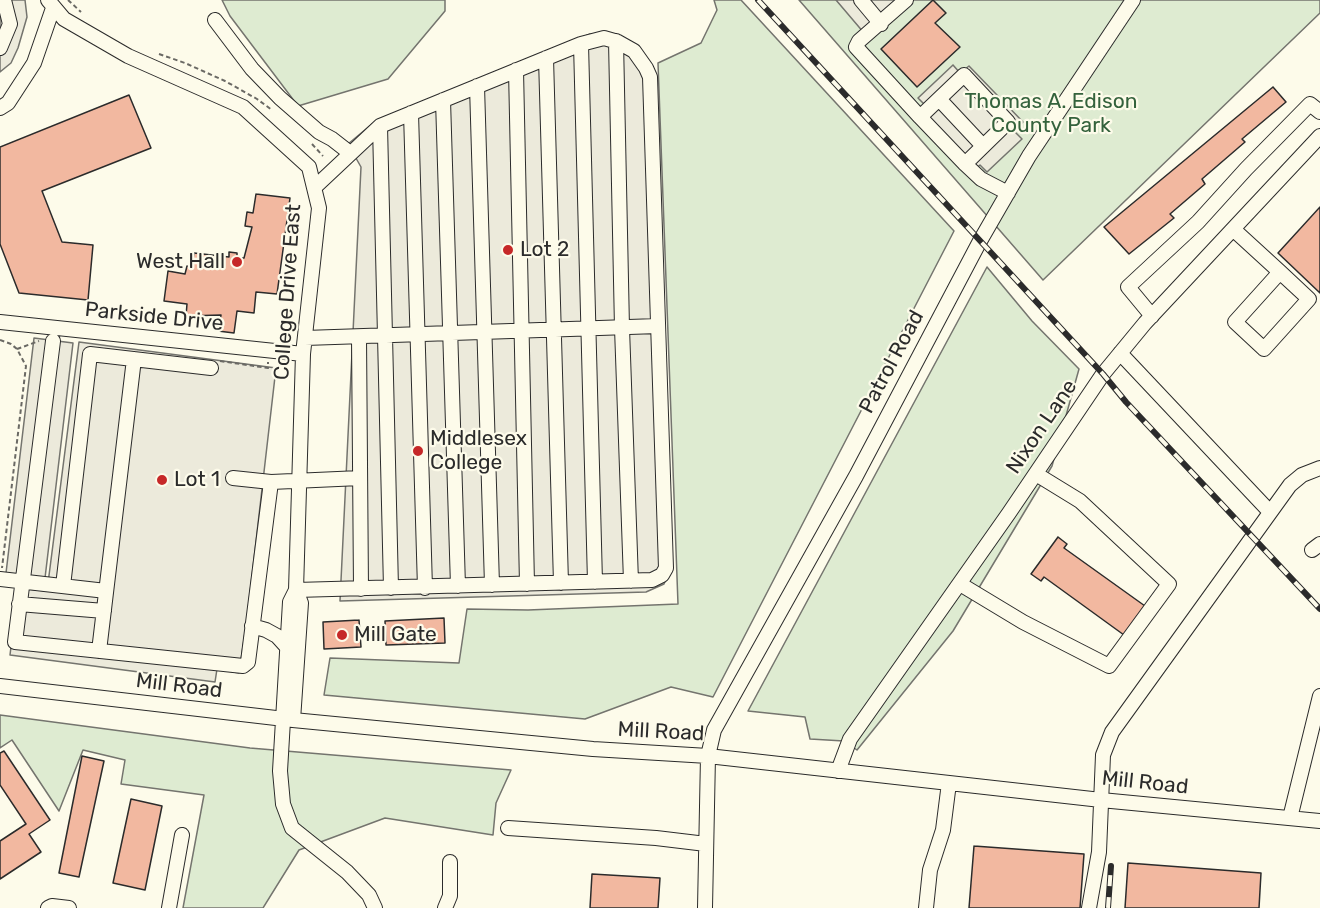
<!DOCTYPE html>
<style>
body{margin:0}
canvas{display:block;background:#fdfbea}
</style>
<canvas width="1320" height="908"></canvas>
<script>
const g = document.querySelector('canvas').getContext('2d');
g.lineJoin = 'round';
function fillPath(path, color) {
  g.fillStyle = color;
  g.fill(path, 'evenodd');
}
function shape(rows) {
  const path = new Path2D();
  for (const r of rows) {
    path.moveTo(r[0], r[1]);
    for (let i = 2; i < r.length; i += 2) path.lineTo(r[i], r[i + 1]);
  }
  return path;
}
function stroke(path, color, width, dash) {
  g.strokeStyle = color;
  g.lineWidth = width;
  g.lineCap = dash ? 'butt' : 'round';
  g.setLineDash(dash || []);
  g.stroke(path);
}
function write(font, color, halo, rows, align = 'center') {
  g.font = font + ' Rubik,sans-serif';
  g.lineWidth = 4.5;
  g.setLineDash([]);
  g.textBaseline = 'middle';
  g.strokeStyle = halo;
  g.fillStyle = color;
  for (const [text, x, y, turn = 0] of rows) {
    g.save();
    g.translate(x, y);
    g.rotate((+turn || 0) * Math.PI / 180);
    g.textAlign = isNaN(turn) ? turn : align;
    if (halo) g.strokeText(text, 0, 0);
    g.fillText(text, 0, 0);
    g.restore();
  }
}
const green = shape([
 [222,0,445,0,445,11,388,79,298,106,230,16,222,0],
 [714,0,741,0,954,231,713,697,671,687,585,719,324,695,330,658,459,663,467,609,528,610,678,604,658,63,701,43,717,10,714,0],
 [799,0,1320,0,1320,13,1043,280,799,0],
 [987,267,1032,321,1079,369,1052,466,953,631,857,750,844,741,810,739,805,717,748,711,987,267],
 [0,715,250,748,511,770,496,803,493,835,385,818,299,850,263,908,183,908,204,795,121,784,125,760,83,750,59,811,12,740,0,748,0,715]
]);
fillPath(green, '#deebd1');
stroke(green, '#74746e', 1.5);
const parking = shape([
 [0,0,25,0,27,17,18,48,11,63,0,72,0,0],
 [836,0,912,0,870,40,836,0],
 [590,34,611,36,648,64,669,571,664,584,646,592,340,601,361,167,348,144,372,124,590,34],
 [953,65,960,73,969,66,1023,122,1014,131,1022,139,987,172,980,165,973,171,918,111,924,104,918,98,953,65],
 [34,338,73,343,45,578,6,573,34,338],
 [79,342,276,368,247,619,239,673,217,669,215,682,10,655,18,588,47,591,79,342]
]);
fillPath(parking, '#eceadb');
stroke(parking, '#74746e', 1.5);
const building = shape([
 [933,0,946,13,935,23,960,47,917,87,881,49,933,0],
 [1273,87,1286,102,1242,139,1245,142,1202,179,1205,184,1170,214,1174,218,1129,254,1104,227,1273,87],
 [129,95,151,148,42,191,62,242,93,245,88,300,19,293,0,244,0,147,129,95],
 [256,194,290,198,277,294,256,292,254,313,237,311,234,333,218,331,221,315,186,316,187,304,164,301,168,271,185,274,187,266,192,267,194,253,229,257,229,252,237,253,237,258,244,258,252,227,245,226,247,212,253,213,256,194],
 [1320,207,1320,293,1278,253,1320,207],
 [1058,537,1067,544,1064,548,1145,606,1124,635,1044,577,1041,581,1031,574,1058,537],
 [444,618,445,643,386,645,385,621,444,618],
 [359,620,361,647,324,649,323,622,359,620],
 [4,751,50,820,29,834,41,852,0,879,0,841,26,824,0,785,0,753,4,751],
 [82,756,104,761,79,877,59,873,82,756],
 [131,799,162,806,145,890,113,883,131,799],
 [974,846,1084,854,1080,908,969,908,974,846],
 [1128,863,1261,873,1259,908,1125,908,1128,863],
 [592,874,660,878,658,908,590,908,592,874]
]);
fillPath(building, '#f2b8a0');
stroke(building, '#2b2b2b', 1.5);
const minor = shape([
 [48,0,64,19,128,56,243,107,309,167,319,208,303,354,296,590,290,602,280,771,283,804,292,828,347,872,369,895,375,908],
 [861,0,881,24],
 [906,0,859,41,856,47,920,117],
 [215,20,252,69,280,98,319,132,332,139,350,153],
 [616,41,622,328,631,581],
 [581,44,595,582],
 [0,48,10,24,4,0],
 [546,58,561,583],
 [516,70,527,584],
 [477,86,492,585],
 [939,99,983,146],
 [443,100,458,586],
 [0,108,8,103,34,63,53,8],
 [411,113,425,588],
 [380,126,391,588],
 [965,164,1008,122,964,75,920,117,965,164,981,179,1008,193],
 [1233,229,1280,272,1309,299,1264,349,1235,322,1280,272],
 [1152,316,1128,287,1198,222,1246,169,1310,104,1320,112],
 [0,322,303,354],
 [359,337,361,589],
 [305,338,658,326],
 [53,341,15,642,243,666,248,662,271,482],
 [1120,353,1270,512],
 [233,478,271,482,360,478],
 [1312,550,1320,544],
 [0,579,106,591],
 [960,584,1023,622,1109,666,1169,584,1080,501,1036,474],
 [63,586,90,354,211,368],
 [296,590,652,580,662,575,666,568,650,77,646,68,634,51,618,42,604,38,581,44,380,126,315,187],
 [19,604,104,611],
 [252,626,266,630,277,636,287,647],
 [99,651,134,359],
 [0,686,293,720,593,749,708,756,1101,800,1320,821],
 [293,720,301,603,296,590],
 [838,771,850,739,1009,513,1103,374,1145,323,1320,136],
 [1290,818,1320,696],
 [508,828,656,838,706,844],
 [48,908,52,906,69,908],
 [169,908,182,835],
 [445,908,450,896,450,862],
 [705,908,708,756,714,730,856,476,980,241,1029,156,1133,0],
 [926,908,930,870,943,830,949,783],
 [1089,908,1099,852,1103,755,1112,732,1290,485,1302,475,1320,468]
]);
stroke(minor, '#2b2b2b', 16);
stroke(shape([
 [68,0,81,12],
 [159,54,185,63,225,81,257,99,272,110],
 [312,144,323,156],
 [0,340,11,344,17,349,26,366,2,568],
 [17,349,39,341],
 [220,361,268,368,268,362]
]), '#6a6964', 2, [4.5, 3]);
stroke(minor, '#fdfbea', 14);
const rail = shape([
 [758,0,1103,374,1126,402,1320,609],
 [1108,908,1111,866]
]);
stroke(rail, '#2b2b2b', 6);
stroke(rail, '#fdfbea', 4, [11]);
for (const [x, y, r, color] of [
 [508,250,6,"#c62828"],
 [237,262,6,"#c62828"],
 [418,451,6,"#c62828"],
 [162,480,6,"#c62828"],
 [342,635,6,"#c62828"]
]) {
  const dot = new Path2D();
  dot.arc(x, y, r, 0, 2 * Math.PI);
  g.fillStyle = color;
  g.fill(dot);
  stroke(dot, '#fdfbea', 2);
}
write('21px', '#34623c', '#fdfbea', [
 ["Thomas A. Edison",1051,102],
 ["County Park",1051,126]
]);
write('21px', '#2b2b2b', '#fdfbea', [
 ["Lot 2",520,250],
 ["West Hall",225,262,"right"],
 ["Middlesex",430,439],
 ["College",430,463],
 ["Lot 1",174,480],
 ["Mill Gate",354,635]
], 'left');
write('21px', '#2b2b2b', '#fdfbea', [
 ["College Drive East",288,292,-86],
 ["Parkside Drive",154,317,6],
 ["Patrol Road",892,362,-62],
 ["Nixon Lane",1042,427,-56],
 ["Mill Road",179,686,7],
 ["Mill Road",661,732,3],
 ["Mill Road",1145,783,6]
]);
</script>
